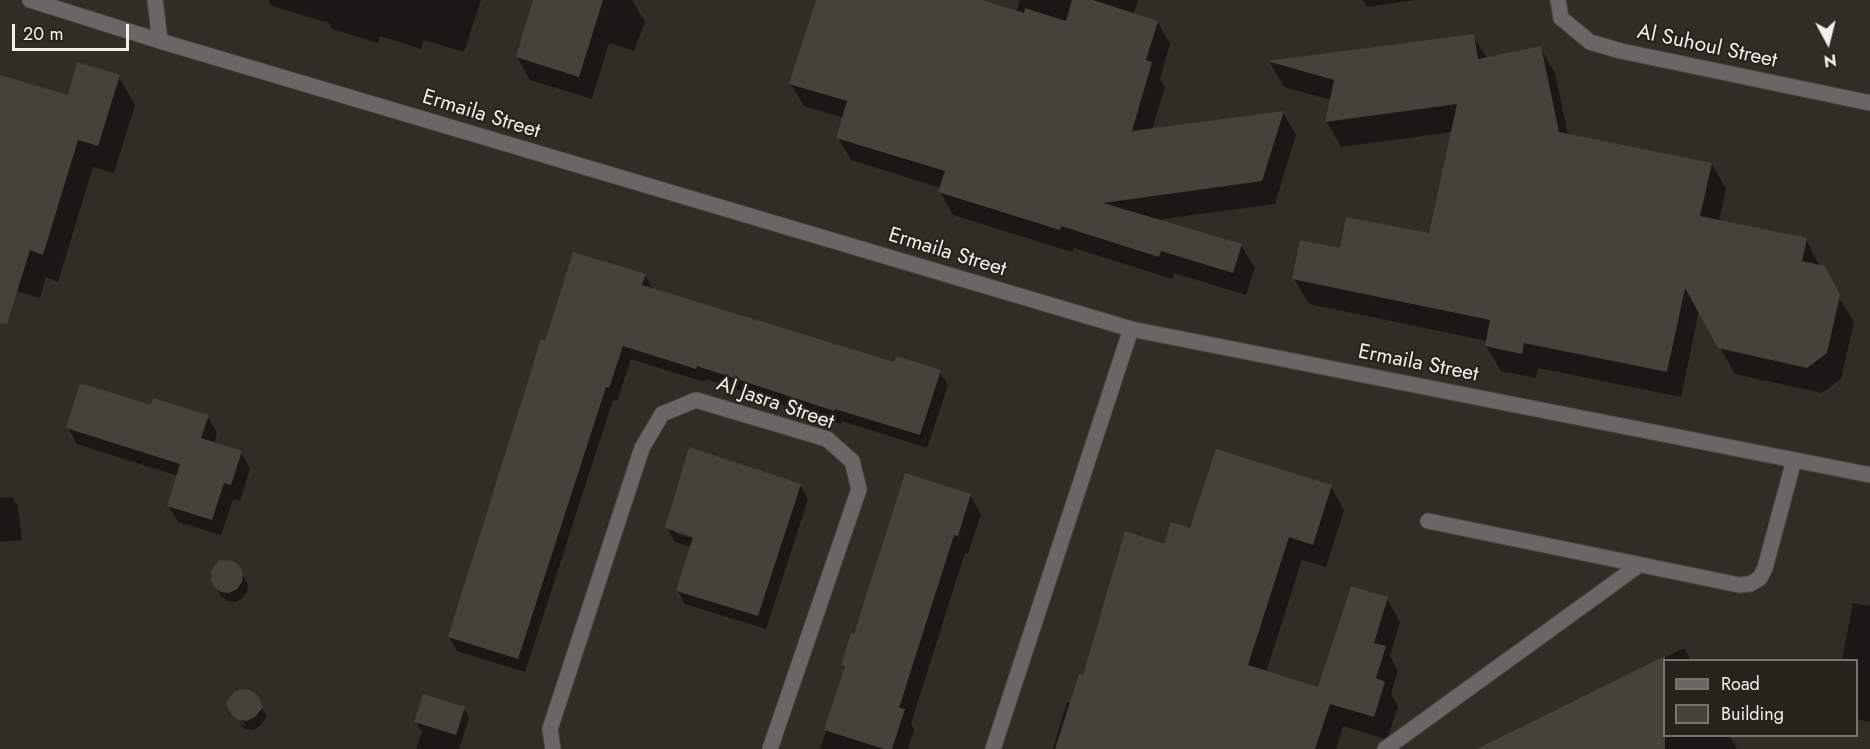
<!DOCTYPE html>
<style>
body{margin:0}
#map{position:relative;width:1870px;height:749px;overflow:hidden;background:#2f2e26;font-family:Jost,sans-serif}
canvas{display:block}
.legend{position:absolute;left:1663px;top:659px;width:195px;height:78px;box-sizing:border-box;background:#25241c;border:2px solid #76756e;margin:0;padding:8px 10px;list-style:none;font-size:18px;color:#f0efea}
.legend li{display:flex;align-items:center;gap:12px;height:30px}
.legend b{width:30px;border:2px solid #76756e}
.north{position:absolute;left:1798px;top:12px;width:60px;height:60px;-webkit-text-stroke:4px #25241c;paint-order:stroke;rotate:173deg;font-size:16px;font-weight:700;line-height:24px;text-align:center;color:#f0efea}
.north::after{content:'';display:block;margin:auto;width:21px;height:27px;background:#f0efea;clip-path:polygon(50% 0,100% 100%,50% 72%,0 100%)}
.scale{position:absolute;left:12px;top:24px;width:117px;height:27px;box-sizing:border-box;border:3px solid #f0efea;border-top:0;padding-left:8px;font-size:18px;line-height:21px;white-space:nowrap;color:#f0efea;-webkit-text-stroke:4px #25241c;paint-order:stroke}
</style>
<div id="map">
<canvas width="1870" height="749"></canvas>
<ul class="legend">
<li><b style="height:8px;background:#6b6666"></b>Road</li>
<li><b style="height:16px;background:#44423a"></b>Building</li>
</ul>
<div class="north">N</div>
<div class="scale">20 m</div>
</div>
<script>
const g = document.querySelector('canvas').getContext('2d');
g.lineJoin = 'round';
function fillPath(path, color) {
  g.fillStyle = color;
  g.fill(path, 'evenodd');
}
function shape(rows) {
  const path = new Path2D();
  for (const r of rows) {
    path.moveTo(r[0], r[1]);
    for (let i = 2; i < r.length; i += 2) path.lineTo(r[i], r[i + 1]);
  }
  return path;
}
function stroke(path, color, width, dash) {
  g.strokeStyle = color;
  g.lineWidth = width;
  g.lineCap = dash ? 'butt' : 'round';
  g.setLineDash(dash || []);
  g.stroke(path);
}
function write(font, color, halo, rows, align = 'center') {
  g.font = font + ' Jost,sans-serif';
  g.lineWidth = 4.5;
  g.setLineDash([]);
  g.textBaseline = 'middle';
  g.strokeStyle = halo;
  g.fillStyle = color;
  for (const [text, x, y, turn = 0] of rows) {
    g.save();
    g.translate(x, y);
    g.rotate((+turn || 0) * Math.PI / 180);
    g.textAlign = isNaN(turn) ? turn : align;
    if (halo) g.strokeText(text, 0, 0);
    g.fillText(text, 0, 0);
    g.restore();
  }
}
fillPath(shape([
 [268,0,481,0,464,52,424,40,421,49,380,36,378,43,332,29,329,23,272,6],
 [535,0,632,0,645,22,634,51,609,43,592,99,530,80,517,57],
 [816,0,977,0,1016,12,1020,0,1138,0,1134,13,1157,21,1170,44,1160,79,1165,87,1152,130,1283,112,1296,135,1275,204,1156,220,1241,245,1255,268,1246,295,1174,273,1172,279,1074,248,1072,252,953,215,940,192,941,188,851,160,838,137,844,118,804,106,790,83],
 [1363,0,1416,0,1367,7],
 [1473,36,1487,58,1540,47,1555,73,1568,135,1712,164,1726,189,1719,221,1806,239,1820,267,1854,322,1841,379,1822,393,1735,374,1699,311,1681,397,1538,368,1536,378,1501,371,1486,346,1487,341,1309,304,1294,279,1341,250,1430,235,1452,132,1341,147,1327,122,1331,100,1284,87,1270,63],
 [119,77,135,105,114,173,93,167,58,282,46,277,40,298,0,286,69,97],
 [645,275,653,290,895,364,940,372,948,385,927,448,842,421,841,424,705,379,704,382,631,359,617,401,613,400,525,672,457,651,449,637,546,343],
 [152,407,208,417,217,433,214,444,241,452,250,469,240,501,233,499,221,535,178,522,168,505,178,476,77,444,68,428],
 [800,485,808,499,766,629,685,604,677,590,691,547,675,542,667,528],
 [675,530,701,538,700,541,675,533],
 [1331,487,1344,510,1326,567,1302,560,1266,672,1319,689,1387,599,1400,622,1390,656,1398,671,1391,694,1398,706,1387,740,1343,726,1336,749,1053,749,1067,702,1071,703,1084,677,1165,546,1191,530],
 [970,495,981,514,968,554,965,553,911,723,914,730,908,749,820,749,846,671,842,665,855,636],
 [12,497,18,506,22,540,0,542,0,498],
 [239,567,248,585,247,592,242,599,235,602,228,601,221,596,215,586],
 [1853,603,1870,606,1870,722,1856,719,1856,660,1842,660],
 [1684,648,1691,660,1664,660,1664,736,1730,736,1737,749,1480,749],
 [255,696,267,717,260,726,253,730,245,729,237,721,244,726,245,724,233,714],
 [464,708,469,718,459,749,416,749,422,732,416,721]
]), '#0007');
fillPath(shape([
 [533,0,603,0,579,77,516,57],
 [816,0,982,0,1024,13,1025,8,1066,21,1072,0,1093,0,1158,21,1146,60,1152,62,1132,131,1284,111,1262,181,1103,203,1242,244,1233,273,1161,251,1159,257,1061,226,1060,230,938,192,945,171,836,138,847,101,789,84],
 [1474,34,1478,59,1541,46,1559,132,1712,163,1700,216,1807,238,1802,261,1825,266,1840,295,1827,353,1807,368,1718,348,1685,288,1667,372,1524,343,1522,354,1485,346,1490,320,1292,279,1300,240,1340,248,1346,217,1429,233,1457,104,1325,122,1334,80,1267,61],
 [77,62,120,75,98,146,78,140,43,255,30,250,7,324,0,323,0,75,68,95],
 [573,252,646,274,642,285,894,362,896,356,941,370,920,435,835,409,834,411,697,366,696,369,623,346,609,388,606,387,518,659,448,637,541,339,545,341],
 [80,383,151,405,153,398,209,415,201,438,242,451,231,485,224,483,212,520,167,506,180,464,66,428],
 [689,447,801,484,758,616,676,591,693,537,665,528],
 [1216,449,1332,485,1313,545,1289,537,1248,665,1318,687,1351,586,1388,597,1374,643,1386,646,1376,678,1385,682,1374,717,1330,704,1315,749,1055,749,1079,674,1083,675,1125,531,1164,544,1171,522,1190,528],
 [905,473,971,494,958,536,954,535,899,708,905,709,892,749,884,749,824,730,845,667,841,665,851,633,854,634],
 [219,560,233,561,240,566,243,574,242,582,237,589,229,593,221,592,214,587,211,580,211,571],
 [1665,656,1665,749,1477,749],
 [242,689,250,690,257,695,263,707,255,717,247,721,238,720,232,715,226,703,234,692],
 [423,694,465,707,456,735,414,722]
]), '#44423a');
const lane = shape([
 [1428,521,1739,585,1750,584,1760,578,1765,568,1794,460],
 [1385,749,1639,565]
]);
const street = shape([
 [30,0,160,41,1131,329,1870,475],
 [155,0,160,41],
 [1558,0,1561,18,1590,42,1621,51,1870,103],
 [553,749,550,729,642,448,662,414,696,400,827,439,852,461,859,489,770,749],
 [993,749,1131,329]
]);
stroke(lane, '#4a4941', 17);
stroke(street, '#4a4941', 17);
stroke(lane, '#6b6666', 15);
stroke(street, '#6b6666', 15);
write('21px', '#f0efea', '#25241c', [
 ["Al Suhoul Street",1707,47,12],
 ["Ermaila Street",481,115,17],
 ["Ermaila Street",947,253,17],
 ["Ermaila Street",1418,364,11],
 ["Al Jasra Street",775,404,19]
]);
</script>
